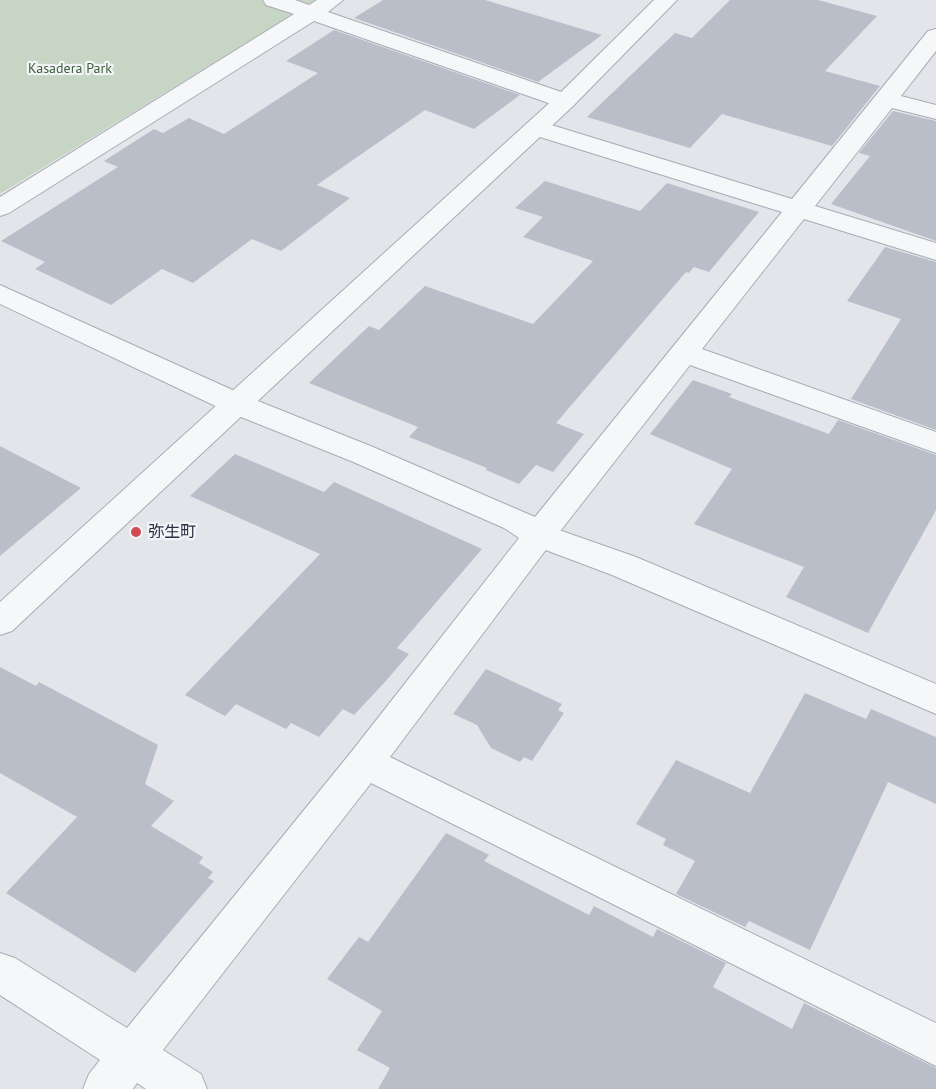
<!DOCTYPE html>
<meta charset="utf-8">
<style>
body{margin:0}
canvas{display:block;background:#e3e5eb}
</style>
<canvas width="936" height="1089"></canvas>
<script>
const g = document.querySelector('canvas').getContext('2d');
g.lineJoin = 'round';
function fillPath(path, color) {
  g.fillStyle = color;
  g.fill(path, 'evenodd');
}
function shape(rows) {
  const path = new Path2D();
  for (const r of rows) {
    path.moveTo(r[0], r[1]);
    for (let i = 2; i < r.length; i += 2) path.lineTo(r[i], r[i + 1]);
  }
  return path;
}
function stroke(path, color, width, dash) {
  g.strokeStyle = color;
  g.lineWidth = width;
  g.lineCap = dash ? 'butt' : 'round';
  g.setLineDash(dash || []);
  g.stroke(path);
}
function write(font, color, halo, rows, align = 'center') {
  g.font = font + ' "PT Sans","Noto Sans JP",sans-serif';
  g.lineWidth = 4.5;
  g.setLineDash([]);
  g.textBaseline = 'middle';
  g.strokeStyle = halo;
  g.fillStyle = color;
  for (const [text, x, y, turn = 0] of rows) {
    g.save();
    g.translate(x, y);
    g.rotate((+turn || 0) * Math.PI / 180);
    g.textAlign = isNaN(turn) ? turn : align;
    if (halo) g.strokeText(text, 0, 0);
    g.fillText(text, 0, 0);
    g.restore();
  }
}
fillPath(shape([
 [0,0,316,0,0,194]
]), '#c7d5c4');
fillPath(shape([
 [383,0,485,0,602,35,538,82,354,18],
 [730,0,818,0,877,16,825,71,880,86,832,146,722,114,690,148,587,117,675,33,692,38],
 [334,30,520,95,474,129,425,110,317,185,350,198,281,251,252,239,193,283,162,269,111,305,35,269,45,262,1,241,118,167,104,161,154,129,163,133,189,118,224,134,318,73,286,61],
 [893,111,936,121,936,241,831,204,870,156,859,153],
 [545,181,640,211,667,183,759,212,709,272,694,267,689,273,686,272,556,423,584,434,553,472,536,465,519,484,486,470,487,468,409,437,418,427,309,383,369,326,379,330,425,286,533,324,593,261,523,237,543,217,515,208],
 [885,247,936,262,936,430,851,399,901,319,847,301],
 [693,380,732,394,729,397,829,434,838,420,936,455,936,510,868,633,786,597,804,567,694,524,732,469,650,434],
 [0,446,81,488,0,556],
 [235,454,324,492,334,482,482,549,397,648,409,654,385,682,354,715,343,709,319,737,291,723,286,729,236,704,225,716,185,695,320,554,190,496],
 [0,667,36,686,39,682,158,745,145,784,174,801,151,826,203,857,199,863,213,872,208,878,214,881,135,973,6,893,77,817,0,773],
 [486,669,562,704,558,710,564,713,532,761,524,757,520,762,491,748,477,725,453,714],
 [805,693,866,719,871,709,936,737,936,804,888,782,810,950,749,921,745,927,676,894,695,861,663,845,666,839,636,824,676,760,750,793],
 [446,833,489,855,484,861,589,915,594,906,653,937,657,929,726,963,713,987,792,1029,804,1003,936,1068,936,1089,378,1089,390,1068,357,1050,382,1011,327,979,359,937,368,942]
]), '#babec8');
const minor = shape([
 [263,0,295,0,309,5,317,0,343,0,328,12,573,96,577,101,573,106,565,108,557,106,314,21,9,213,0,216,0,197,294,14,266,5,263,0],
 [936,29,936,51,901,96,936,105,936,119,892,108,815,206,936,243,936,260,804,219,702,349,936,432,936,453,690,365,551,543,390,757,936,1023,936,1066,371,783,163,1050,201,1074,207,1089,146,1089,137,1083,133,1089,83,1089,89,1074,100,1060,0,995,0,953,15,958,127,1028,352,751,519,538,504,528,351,461,226,411,0,304,0,285,248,397,373,447,535,517,782,212,527,133,524,128,527,123,536,121,545,123,792,199,928,31,936,29]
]);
const tertiary = shape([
 [654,0,677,0,573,106,12,631,0,635,0,602,557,96,654,0],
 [539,523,636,557,936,684,936,714,612,575,527,543,523,535,527,527,539,523]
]);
stroke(minor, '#a8abb5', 2);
stroke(tertiary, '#a8abb5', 2);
fillPath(minor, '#f6f7f9');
fillPath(tertiary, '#f6f7f9');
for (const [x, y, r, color] of [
 [136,532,6,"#cd4b51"]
]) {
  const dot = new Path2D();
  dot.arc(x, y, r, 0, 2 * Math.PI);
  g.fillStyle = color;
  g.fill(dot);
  stroke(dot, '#f3f4f8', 2);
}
write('14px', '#3c5f38', '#f3f4f8', [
 ["Kasadera Park",70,69]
]);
write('16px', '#2b3143', '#f3f4f8', [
 ["弥生町",148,532]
], 'left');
</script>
